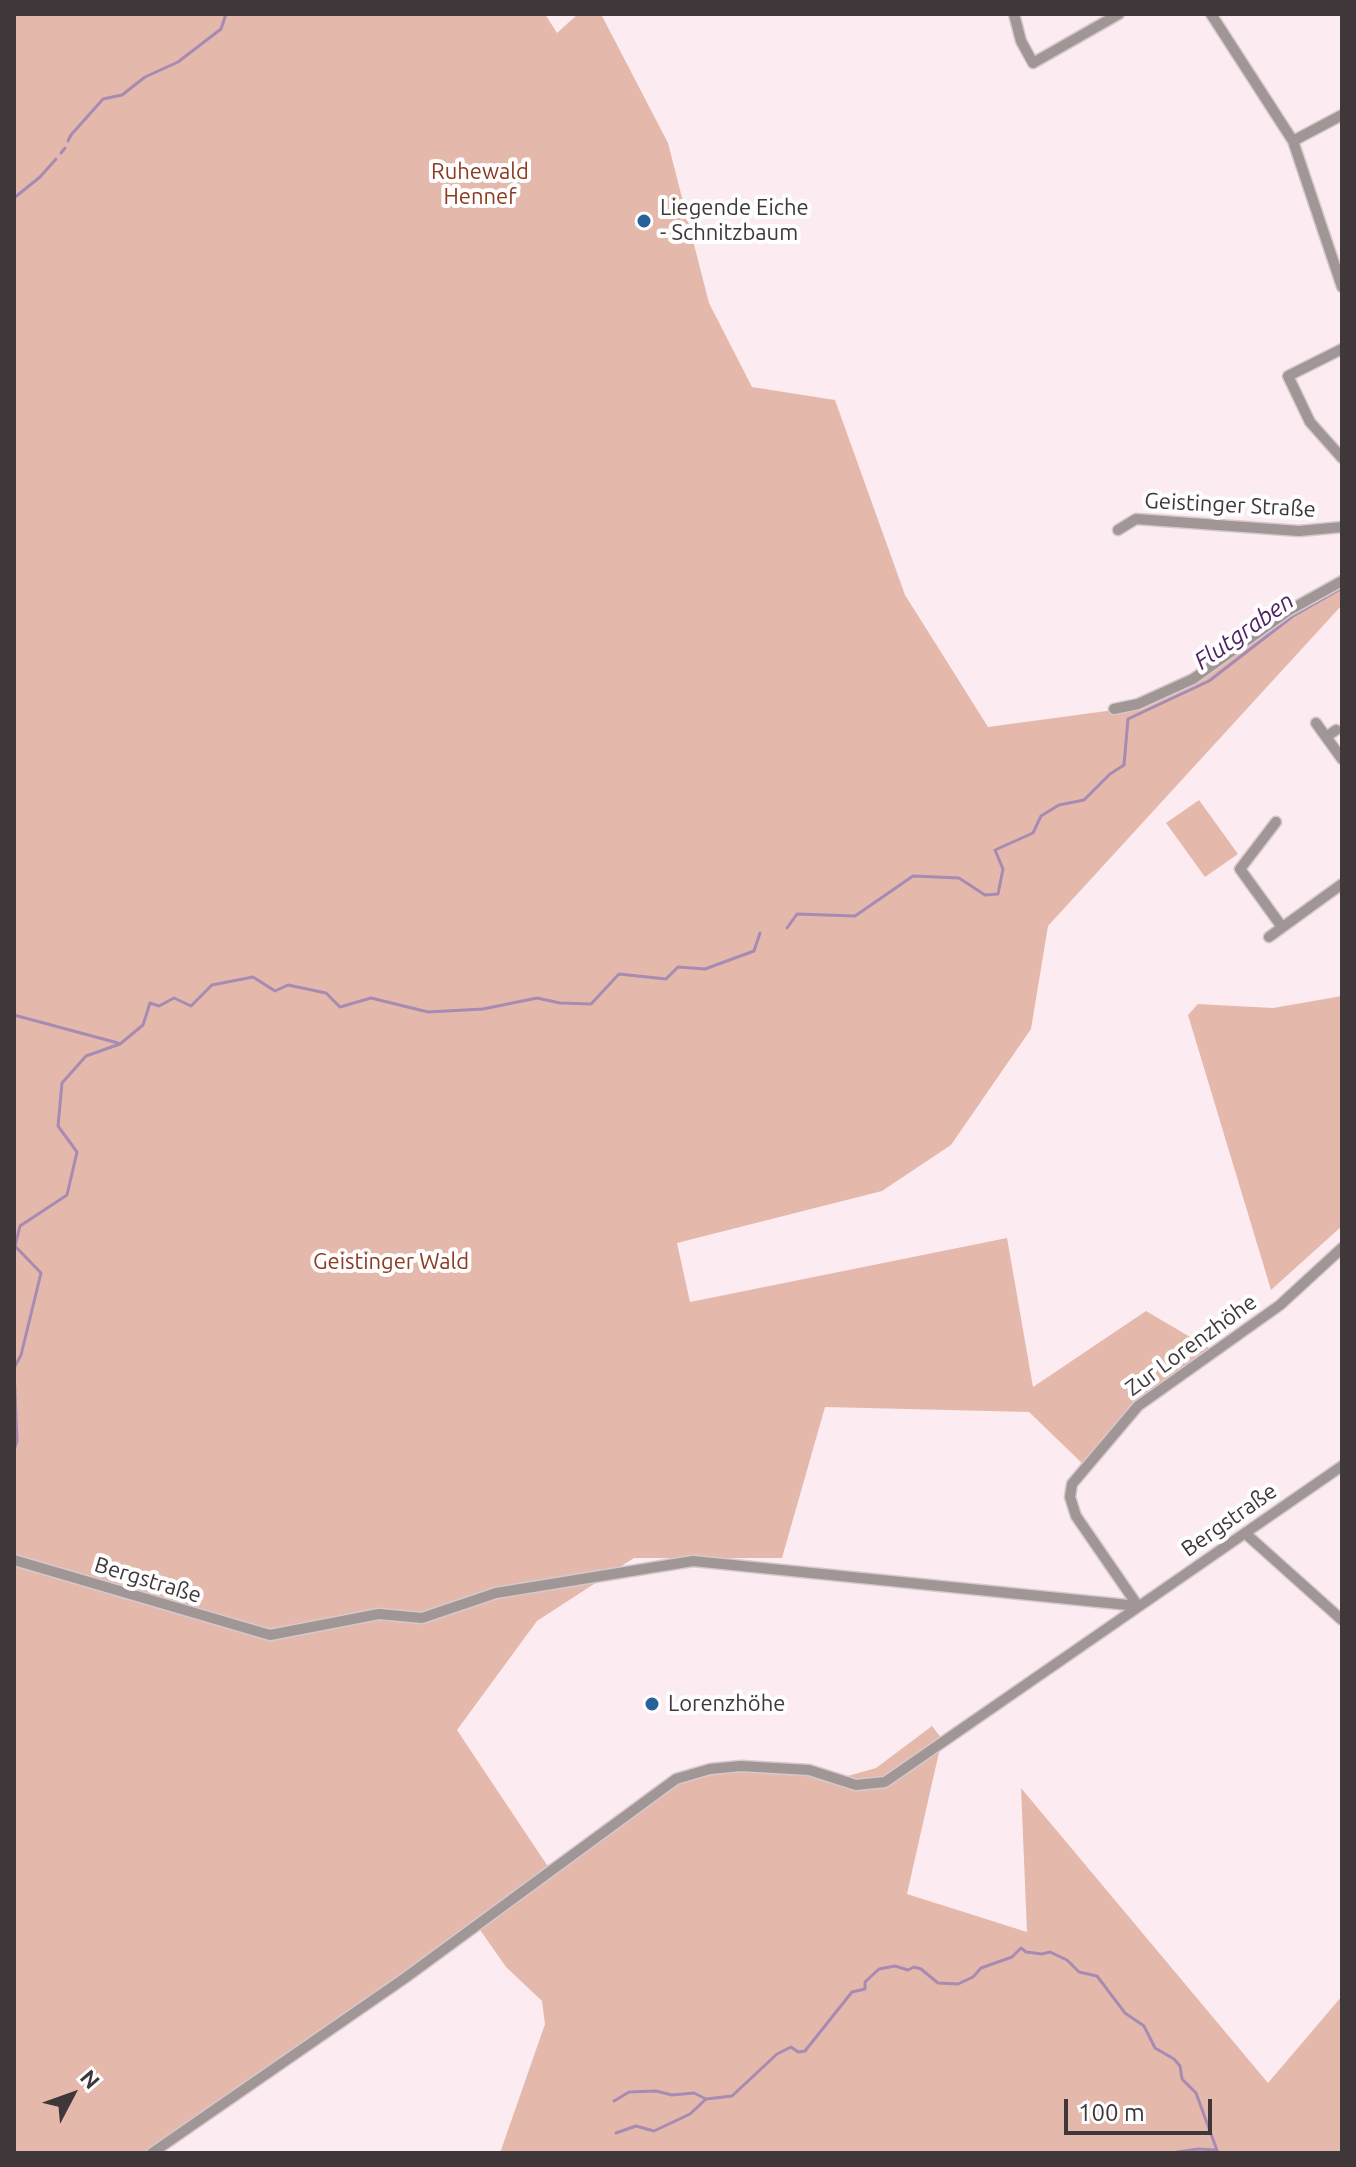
<!DOCTYPE html>
<meta charset="utf-8">
<style>
body{margin:0}
#map{position:relative;width:1356px;height:2167px;overflow:hidden;background:#fcecf1;font-family:Ubuntu,sans-serif}
canvas{display:block}
.frame{position:absolute;inset:0;border:16px solid #3f373a;pointer-events:none}
.north{position:absolute;left:32px;top:2055px;width:80px;height:80px;-webkit-text-stroke:6px #fefefe;paint-order:stroke;rotate:49deg;font-size:22px;font-weight:700;line-height:32px;text-align:center;color:#3f373a}
.north::after{content:'';display:block;margin:auto;width:28px;height:36px;background:#3f373a;clip-path:polygon(50% 0,100% 100%,50% 72%,0 100%)}
.scale{position:absolute;left:1064px;top:2099px;width:148px;height:36px;box-sizing:border-box;border:4px solid #3f373a;border-top:0;padding-left:10px;font-size:24px;line-height:28px;white-space:nowrap;color:#3f373a;-webkit-text-stroke:6px #fefefe;paint-order:stroke}
</style>
<div id="map">
<canvas width="1356" height="2167"></canvas>
<div class="frame"></div>
<div class="north">N</div>
<div class="scale">100 m</div>
</div>
<script>
const g = document.querySelector('canvas').getContext('2d');
g.lineJoin = 'round';
function fillPath(path, color) {
  g.fillStyle = color;
  g.fill(path, 'evenodd');
}
function shape(rows) {
  const path = new Path2D();
  for (const r of rows) {
    path.moveTo(r[0], r[1]);
    for (let i = 2; i < r.length; i += 2) path.lineTo(r[i], r[i + 1]);
  }
  return path;
}
function stroke(path, color, width, dash) {
  g.strokeStyle = color;
  g.lineWidth = width;
  g.lineCap = dash ? 'butt' : 'round';
  g.setLineDash(dash || []);
  g.stroke(path);
}
function write(font, color, halo, rows, align = 'center') {
  g.font = font + ' Ubuntu,sans-serif';
  g.lineWidth = 8;
  g.setLineDash([]);
  g.textBaseline = 'middle';
  g.strokeStyle = halo;
  g.fillStyle = color;
  for (const [text, x, y, turn = 0] of rows) {
    g.save();
    g.translate(x, y);
    g.rotate((+turn || 0) * Math.PI / 180);
    g.textAlign = isNaN(turn) ? turn : align;
    if (halo) g.strokeText(text, 0, 0);
    g.fillText(text, 0, 0);
    g.restore();
  }
}
fillPath(shape([
 [14,14,545,14,557,33,578,14,601,14,668,143,709,303,752,387,835,400,905,595,988,727,1114,710,1193,679,1342,581,1342,605,1048,926,1031,1029,951,1145,882,1191,677,1243,690,1302,1007,1238,1033,1387,1146,1311,1214,1351,1138,1406,1085,1466,1029,1412,825,1407,782,1558,634,1558,537,1621,457,1730,551,1871,647,1798,710,1767,793,1769,837,1779,876,1768,932,1726,942,1739,907,1894,1027,1932,1021,1788,1268,2083,1342,1996,1342,2153,500,2153,545,2024,542,2001,506,1967,478,1927,152,2153,14,2153],
 [1199,800,1238,854,1205,877,1166,823],
 [1342,996,1342,1226,1271,1290,1188,1015,1198,1004,1273,1008]
]), '#e4b9ab');
stroke(shape([
 [68,141,71,135,103,99,122,95,145,77,178,62,221,29,226,14],
 [61,153,65,148],
 [14,198,40,177,56,159],
 [787,928,797,914,855,916,913,876,959,878,985,895,998,894,1003,869,995,850,1033,833,1041,816,1059,805,1084,800,1110,774,1124,765,1128,719,1209,681,1293,616,1342,588],
 [14,1015,118,1043],
 [14,1450,17,1441,14,1368,21,1355,41,1273,15,1246,20,1226,67,1195,77,1152,58,1126,62,1083,86,1056,120,1044,143,1025,150,1003,159,1006,174,998,191,1006,212,985,253,977,275,991,288,985,326,993,340,1007,371,998,428,1012,483,1009,537,998,560,1003,591,1004,619,974,666,979,678,967,705,969,754,951,760,933],
 [614,2101,629,2092,656,2091,672,2095,694,2093,706,2099],
 [616,2133,636,2126,654,2131,690,2114,706,2099,732,2096,777,2054,791,2047,798,2052,805,2051,852,1992,865,1989,865,1982,879,1969,895,1966,908,1970,914,1967,921,1969,938,1983,958,1984,973,1977,981,1968,1012,1957,1021,1948,1026,1952,1042,1954,1050,1952,1067,1960,1079,1972,1097,1976,1125,2013,1144,2026,1155,2048,1174,2059,1180,2066,1182,2079,1196,2093,1218,2153],
 [1171,2153,1198,2149,1217,2150]
]), '#a78bb2', 3);
const minor = shape([
 [1014,14,1021,41,1033,63,1119,14],
 [1211,14,1293,141,1342,287],
 [1293,141,1342,115],
 [1342,349,1288,376,1310,422,1342,458],
 [1118,530,1136,519,1299,531,1342,527],
 [1114,709,1138,704,1193,679,1288,611,1342,581],
 [1316,723,1342,759],
 [1326,737,1336,730],
 [1276,822,1240,869,1282,927],
 [1269,937,1342,884],
 [1246,1534,1342,1620],
 [14,1560,270,1635,379,1614,422,1618,496,1593,693,1561,1138,1606],
 [1138,1606,1076,1516,1070,1497,1072,1484,1138,1406,1280,1305,1342,1248],
 [152,2153,405,1978,676,1779,710,1769,741,1766,809,1770,856,1785,885,1782,1342,1466]
]);
stroke(minor, '#d6c8cc', 13);
stroke(minor, '#a09696', 10);
for (const [x, y, r, color] of [
 [644,221,8,"#29629a"],
 [652,1704,8,"#29629a"]
]) {
  const dot = new Path2D();
  dot.arc(x, y, r, 0, 2 * Math.PI);
  g.fillStyle = color;
  g.fill(dot);
  stroke(dot, '#fefefe', 3);
}
write('22px', '#8b3b21', '#fefefe', [
 ["Ruhewald",480,172],
 ["Hennef",480,197],
 ["Geistinger Wald",391,1262]
]);
write('22px', '#3f373a', '#fefefe', [
 ["Liegende Eiche",660,208],
 ["- Schnitzbaum",660,233],
 ["Lorenzhöhe",668,1704]
], 'left');
write('22px', '#3f373a', '#fefefe', [
 ["Geistinger Straße",1230,505,3],
 ["Zur Lorenzhöhe",1191,1345,-36],
 ["Bergstraße",1229,1520,-35],
 ["Bergstraße",148,1580,17]
]);
write('italic 24px', '#4f2263', '#fefefe', [
 ["Flutgraben",1244,631,-35]
]);
</script>
